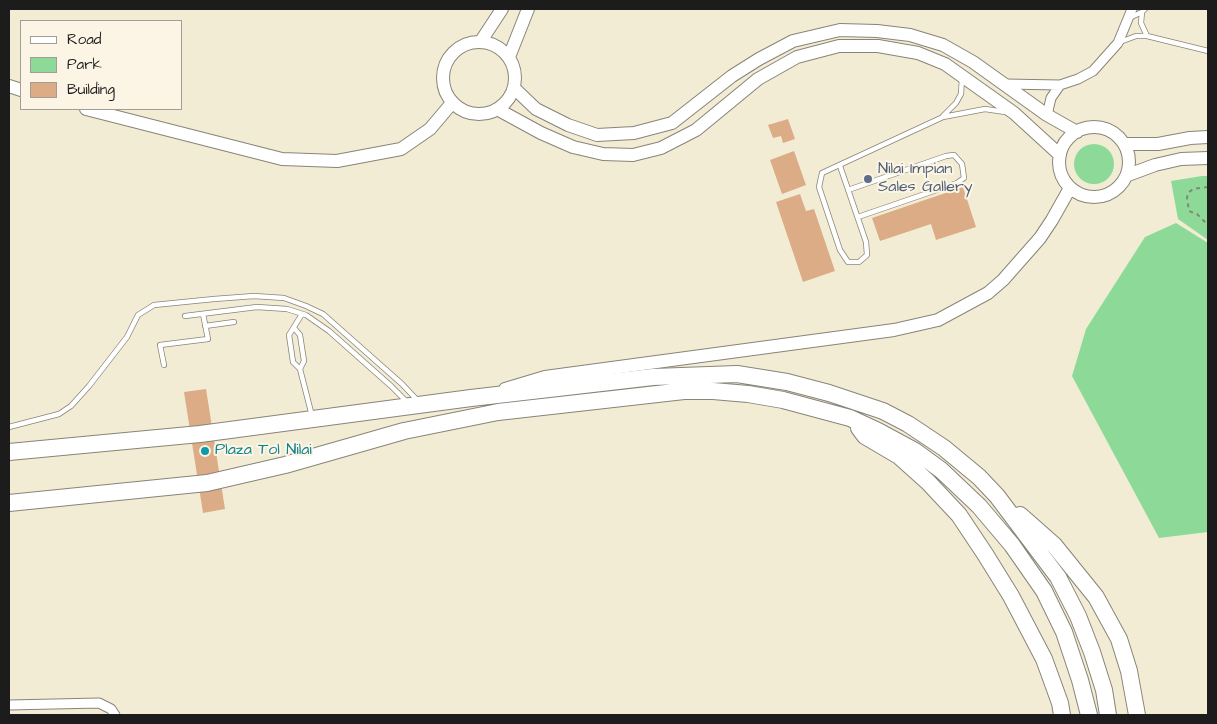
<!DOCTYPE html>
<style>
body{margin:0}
#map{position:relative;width:1217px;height:724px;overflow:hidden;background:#f3ecd4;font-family:"Architects Daughter",sans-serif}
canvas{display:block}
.frame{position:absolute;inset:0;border:10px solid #1c1c1c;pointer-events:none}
.legend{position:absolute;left:20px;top:20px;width:162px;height:90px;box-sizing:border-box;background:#fcf5e5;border:1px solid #a29e95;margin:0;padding:6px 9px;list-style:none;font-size:15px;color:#1c1c1c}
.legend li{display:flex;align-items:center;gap:10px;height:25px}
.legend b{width:25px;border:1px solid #a29e95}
</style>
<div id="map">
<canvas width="1217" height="724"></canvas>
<div class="frame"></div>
<ul class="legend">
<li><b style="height:6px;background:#fff"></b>Road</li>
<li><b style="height:14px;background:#8dda98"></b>Park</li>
<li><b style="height:14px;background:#dcac87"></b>Building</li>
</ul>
</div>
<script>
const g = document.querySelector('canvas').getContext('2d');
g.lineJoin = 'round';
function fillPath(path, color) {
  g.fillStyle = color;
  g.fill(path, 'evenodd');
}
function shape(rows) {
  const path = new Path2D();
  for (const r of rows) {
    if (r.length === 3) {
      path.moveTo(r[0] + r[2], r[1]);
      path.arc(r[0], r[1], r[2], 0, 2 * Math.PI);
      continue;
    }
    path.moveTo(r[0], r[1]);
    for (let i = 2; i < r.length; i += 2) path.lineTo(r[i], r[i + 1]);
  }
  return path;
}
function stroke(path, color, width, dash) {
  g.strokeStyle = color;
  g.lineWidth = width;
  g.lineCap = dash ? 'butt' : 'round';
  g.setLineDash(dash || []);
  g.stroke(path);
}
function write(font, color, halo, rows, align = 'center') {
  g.font = font + ' "Architects Daughter",sans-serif';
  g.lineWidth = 4;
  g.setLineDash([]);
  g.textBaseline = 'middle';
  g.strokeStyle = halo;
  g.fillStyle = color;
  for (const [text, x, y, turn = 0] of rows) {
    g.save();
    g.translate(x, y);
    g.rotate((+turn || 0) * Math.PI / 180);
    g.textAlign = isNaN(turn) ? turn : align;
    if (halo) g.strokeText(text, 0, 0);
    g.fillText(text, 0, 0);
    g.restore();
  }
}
fillPath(shape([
 [1094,164,20],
 [1202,176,1208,176,1208,240,1178,219,1171,181],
 [1176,223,1208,243,1208,532,1159,538,1072,376,1086,329,1145,237]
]), '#8dda98');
fillPath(shape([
 [788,119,795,139,783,143,781,136,773,138,768,125],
 [794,151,806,185,782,194,770,160],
 [963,187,976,227,936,240,931,224,880,241,872,218],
 [800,194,806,211,814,209,835,271,803,282,776,202],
 [206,389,225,509,203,513,184,392]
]), '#dcac87');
const lane = shape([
 [1142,12,1141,23,1147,36],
 [1129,18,1142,12,1145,9],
 [1120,42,1136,36,1147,36,1208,51],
 [943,116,956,103,961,94,962,78],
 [840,166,866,242,867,255,859,262,848,262,840,250,819,187,822,173,943,117,985,109,1005,112],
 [848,190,946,156,954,155,962,164,964,178,957,183,858,217],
 [302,314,289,335,293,362,300,369,312,416],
 [185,316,257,307,287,309,306,315,329,331,391,386,407,402],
 [205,326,234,322],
 [294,328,300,335,304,361,300,369],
 [164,365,160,345,208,339,203,314],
 [9,427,59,414,71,406,89,386,127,337,138,315,154,305,214,299,254,296,284,298,306,306,323,314,402,384,419,402]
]);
const street = shape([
 [1005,84,1060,85,1078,79,1093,71,1118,43,1132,9],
 [1047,115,1051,98,1060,85],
 [9,705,99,703,111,709,115,715]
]);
const secondary = shape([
 [481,41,502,9],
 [479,78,36],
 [509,57,528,9],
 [9,86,21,90],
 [514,88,536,109,568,125,597,135,634,133,672,123,732,76,759,59,793,41,840,30,877,31,910,35,943,45,973,62,1047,115,1077,132],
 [86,109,282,159,337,161,401,149,430,129,452,103],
 [497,109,541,133,573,147,603,154,633,155,661,148,696,130,758,79,797,57,839,46,878,46,918,53,945,64,1014,113,1060,155],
 [1094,162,35],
 [1125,144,1158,144,1190,138,1208,137],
 [1128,175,1155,165,1181,159,1208,158],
 [505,389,545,377,894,330,938,320,988,293,1003,280,1040,238,1052,220,1070,188]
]);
const highway = shape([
 [859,428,865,436,899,456,928,482,959,515,985,554,1011,596,1044,659,1060,703,1062,715],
 [9,452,200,434,471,398,653,377,737,374,787,382,829,393,883,411,908,424,944,448,979,477,997,496,1058,577,1078,616,1092,652,1104,690,1108,715],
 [9,503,207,483,285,465,404,431,498,412,684,391,713,391,748,394,783,400,850,418,878,431,915,451,941,470,979,506,1012,545,1044,591,1064,632,1080,680,1089,715],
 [1020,515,1054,545,1096,597,1119,639,1129,671,1137,715]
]);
stroke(lane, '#888478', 6);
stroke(street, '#888478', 11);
stroke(secondary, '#888478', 14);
stroke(highway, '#888478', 18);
stroke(shape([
 [1208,187,1193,189,1188,193,1187,198,1189,211,1197,214,1208,225]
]), '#888478', 2, [4, 4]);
stroke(lane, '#fff', 4.5);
stroke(street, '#fff', 9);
stroke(secondary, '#fff', 12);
stroke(highway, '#fff', 16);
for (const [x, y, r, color] of [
 [868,179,5,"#5c6f8a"],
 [205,451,5,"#0f9aa8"]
]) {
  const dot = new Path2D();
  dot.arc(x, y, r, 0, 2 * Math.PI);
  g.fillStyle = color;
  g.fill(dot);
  stroke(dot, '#fcf5e5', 2);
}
write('16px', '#4e5e75', '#fcf5e5', [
 ["Nilai Impian",878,170],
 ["Sales Gallery",878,188]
], 'left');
write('16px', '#0d838f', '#fcf5e5', [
 ["Plaza Tol Nilai",215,451]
], 'left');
</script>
